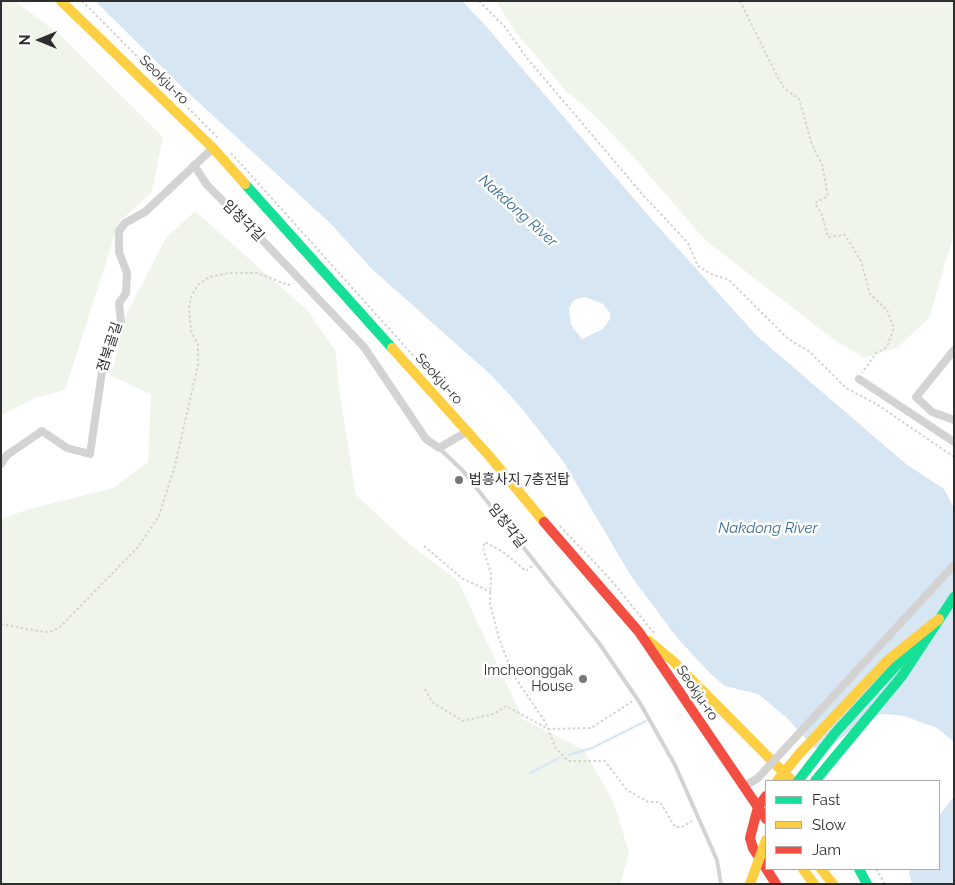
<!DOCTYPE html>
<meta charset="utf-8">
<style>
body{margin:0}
#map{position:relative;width:955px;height:885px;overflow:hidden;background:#fff;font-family:Raleway,sans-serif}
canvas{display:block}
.frame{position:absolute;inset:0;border:2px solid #2e2e2e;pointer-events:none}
.legend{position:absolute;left:765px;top:780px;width:175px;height:90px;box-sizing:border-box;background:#fff;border:1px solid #ababab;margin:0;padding:6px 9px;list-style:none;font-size:15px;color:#2e2e2e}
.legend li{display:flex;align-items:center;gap:10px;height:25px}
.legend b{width:25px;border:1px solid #ababab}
.north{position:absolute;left:15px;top:15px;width:50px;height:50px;-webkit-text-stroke:4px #fff;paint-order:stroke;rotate:270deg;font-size:14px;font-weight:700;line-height:20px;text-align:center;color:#2e2e2e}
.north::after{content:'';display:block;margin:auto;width:18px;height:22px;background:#2e2e2e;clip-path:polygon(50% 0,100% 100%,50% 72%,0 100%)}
</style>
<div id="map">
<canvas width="955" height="885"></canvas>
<div class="frame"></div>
<ul class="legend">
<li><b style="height:6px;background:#16e098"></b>Fast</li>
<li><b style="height:6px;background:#ffcf43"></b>Slow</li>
<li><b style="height:6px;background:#f24e42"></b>Jam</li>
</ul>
<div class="north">N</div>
</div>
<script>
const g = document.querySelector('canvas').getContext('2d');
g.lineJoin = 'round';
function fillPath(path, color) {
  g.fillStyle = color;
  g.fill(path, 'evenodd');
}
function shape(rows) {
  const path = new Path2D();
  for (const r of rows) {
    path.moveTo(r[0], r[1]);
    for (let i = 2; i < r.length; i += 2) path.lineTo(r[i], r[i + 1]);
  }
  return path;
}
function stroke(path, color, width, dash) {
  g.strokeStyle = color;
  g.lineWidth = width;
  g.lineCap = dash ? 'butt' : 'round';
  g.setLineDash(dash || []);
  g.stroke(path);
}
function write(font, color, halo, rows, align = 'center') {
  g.font = font + ' Raleway,"Noto Sans KR",sans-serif';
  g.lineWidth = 5;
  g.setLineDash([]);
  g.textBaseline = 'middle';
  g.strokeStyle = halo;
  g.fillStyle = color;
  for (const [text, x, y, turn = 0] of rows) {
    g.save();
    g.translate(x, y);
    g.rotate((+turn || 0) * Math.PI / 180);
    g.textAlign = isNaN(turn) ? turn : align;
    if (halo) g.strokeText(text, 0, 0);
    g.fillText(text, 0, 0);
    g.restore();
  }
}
fillPath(shape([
 [1,1,15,1,59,34,163,137,152,192,119,222,65,390,35,398,1,415],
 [496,1,954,1,954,234,929,318,897,348,864,358,833,339,705,240,631,154,593,114,567,92,517,34],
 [195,211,308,311,336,352,339,390,356,495,408,543,458,581,523,719,584,750,613,801,629,852,620,884,1,884,1,519,26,510,113,488,148,462,151,394,111,376,127,313,166,238]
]), '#f0f5eb');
fillPath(shape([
 [95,1,462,1,484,24,654,222,757,336,906,464,944,489,954,508,954,742,937,728,904,716,884,714,867,717,828,749,814,748,786,717,758,694,725,686,710,673,678,639,631,576,563,461,519,405,491,375,373,270,331,224,182,87],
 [585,297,603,304,610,313,610,319,603,329,582,339,571,325,569,308,574,300],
 [954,796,954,884,912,884,909,873,910,869,939,869,939,816]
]), '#d7e6f3');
stroke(shape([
 [569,755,592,748,646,721],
 [530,773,559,758]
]), '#d7e6f3', 2.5);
stroke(shape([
 [82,1,218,138],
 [479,1,505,27,526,57,643,195,688,243,698,266,711,274,729,280,787,338,810,352,846,388,878,405,954,457],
 [740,1,776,74,784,88,799,99,812,145,822,164,828,196,815,203,822,215,828,237,845,235,861,261,870,294,887,310,894,328,887,347,876,353,862,373],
 [231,153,445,391],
 [560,526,611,580,654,633],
 [424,546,463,579,491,592],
 [532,566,526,571,503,552,485,542,483,548,491,574,490,604,499,638,512,673,546,723,555,747,568,761,605,761,627,790,648,802,660,802,675,827,682,827,692,821],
 [1,624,38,631,49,632,59,628,137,548,159,516,175,465,198,365,198,345,191,331,189,307,191,297,198,285,209,277,229,273,257,273,288,285,293,283],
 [425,689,432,702,463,721,494,714,506,706,548,729,591,728,633,701],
 [876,869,885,884]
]), '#d3d3d3', 2, [2.5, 2.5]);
stroke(shape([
 [439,448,463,471,599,643,640,703,675,765,717,860,721,884]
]), '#d3d3d3', 4);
stroke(shape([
 [194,165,207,185,267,245,364,347,426,439,439,448,468,431],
 [954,350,916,397,932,412,954,420],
 [859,379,954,442],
 [1,464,7,455,42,431,67,448,90,454,104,358,115,340,121,322,119,303,126,293,127,273,119,252,119,231,125,223,145,212,213,148],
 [750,783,758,778]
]), '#d3d3d3', 8);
stroke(shape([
 [245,184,392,348],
 [815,781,902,676,954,597],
 [859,869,867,884]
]), '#16e098', 10);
stroke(shape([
 [61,1,213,148,245,184],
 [392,348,491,458,544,522],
 [649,641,673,661,792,781],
 [803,869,814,884],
 [821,869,833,884]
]), '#ffcf43', 10);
stroke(shape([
 [544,522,639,632,766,819],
 [766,796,758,807,750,838,753,848,776,884]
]), '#f24e42', 10);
stroke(shape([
 [758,778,954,565]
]), '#d3d3d3', 8);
stroke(shape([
 [798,781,835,733,918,642]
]), '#16e098', 10);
stroke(shape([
 [777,781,800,753,887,661,939,619],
 [750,884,766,840]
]), '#ffcf43', 10);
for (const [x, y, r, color] of [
 [459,480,5,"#777"],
 [583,679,5,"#777"]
]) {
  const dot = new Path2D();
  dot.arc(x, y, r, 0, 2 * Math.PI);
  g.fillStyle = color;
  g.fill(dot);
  stroke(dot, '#fff', 2);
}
write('14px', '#2e2e2e', '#fff', [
 ["Seokju-ro",164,80,45],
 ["임청각길",243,221,45],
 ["점북골길",110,347,-72],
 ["Seokju-ro",439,379,48],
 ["임청각길",507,526,52],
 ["Seokju-ro",697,693,56]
]);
write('14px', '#2e2e2e', '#fff', [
 ["법흥사지 7층전탑",469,480],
 ["Imcheonggak",573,671,"right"],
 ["House",573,687,"right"]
], 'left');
write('italic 15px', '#366b97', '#fff', [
 ["Nakdong River",518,211,42],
 ["Nakdong River",768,528]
]);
</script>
